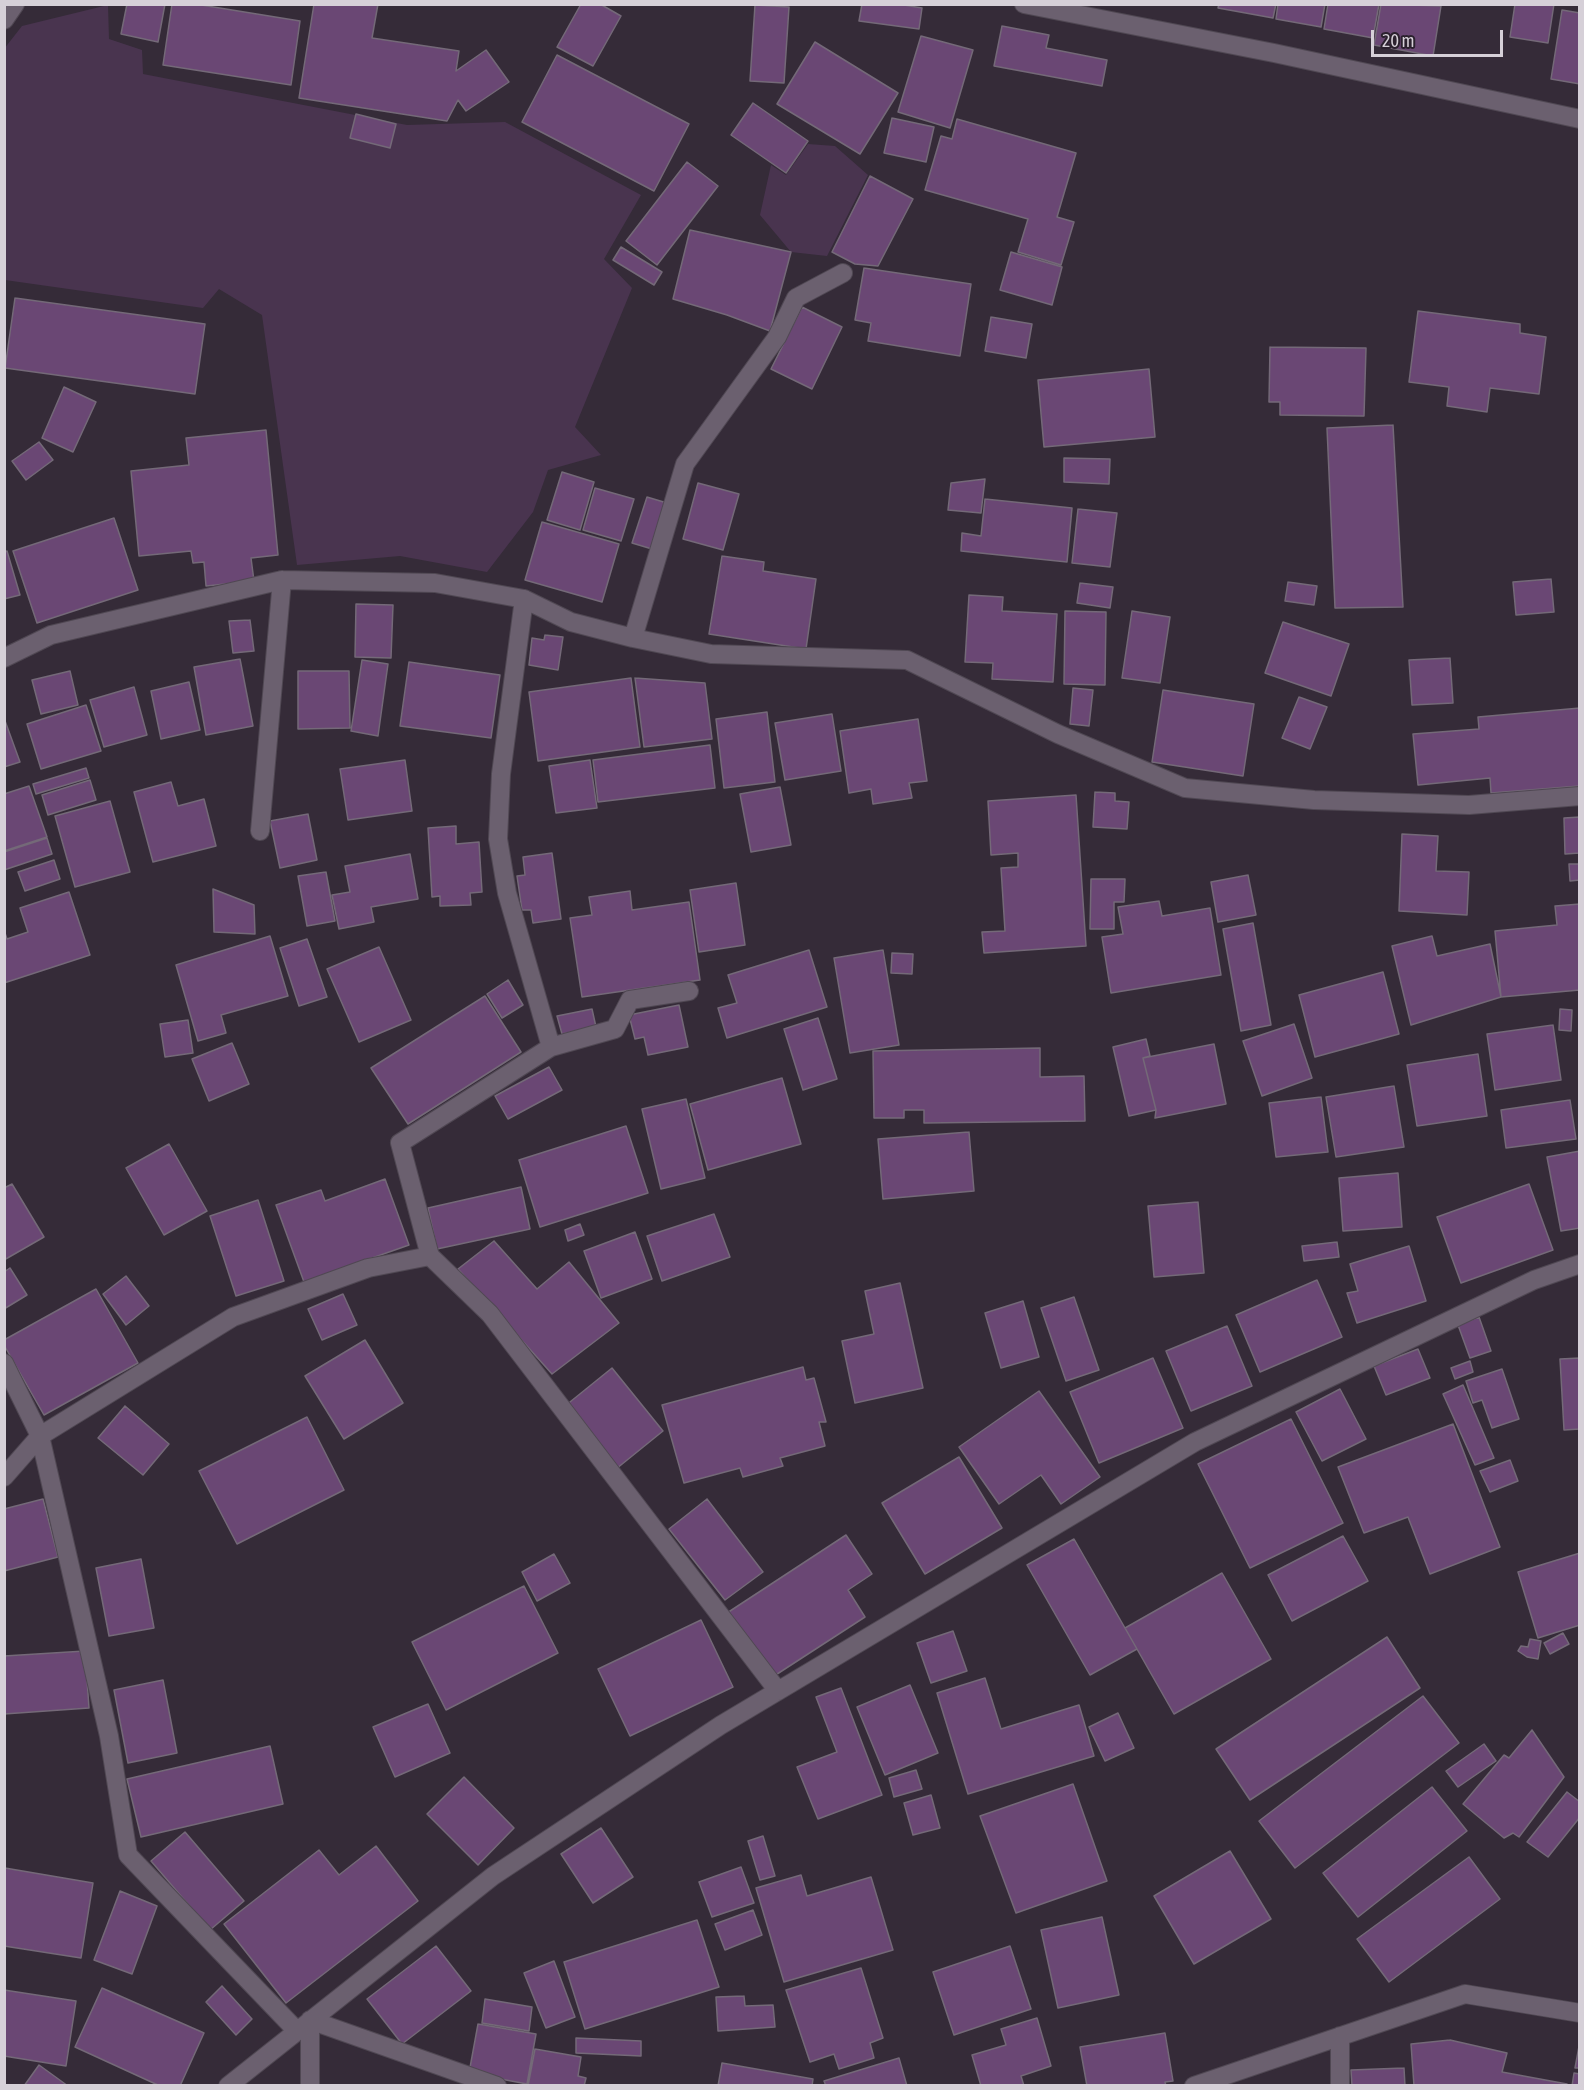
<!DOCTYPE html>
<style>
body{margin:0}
#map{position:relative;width:1584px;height:2090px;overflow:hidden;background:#352b38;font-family:"Asap Condensed",sans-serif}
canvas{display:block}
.frame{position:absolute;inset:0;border:6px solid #d6d0d8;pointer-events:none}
.scale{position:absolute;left:1371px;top:30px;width:132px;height:27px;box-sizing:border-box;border:3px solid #d6d0d8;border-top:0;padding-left:8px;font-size:18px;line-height:21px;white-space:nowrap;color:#d6d0d8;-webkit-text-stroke:4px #2b212e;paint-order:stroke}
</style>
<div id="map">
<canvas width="1584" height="2090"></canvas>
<div class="frame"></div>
<div class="scale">20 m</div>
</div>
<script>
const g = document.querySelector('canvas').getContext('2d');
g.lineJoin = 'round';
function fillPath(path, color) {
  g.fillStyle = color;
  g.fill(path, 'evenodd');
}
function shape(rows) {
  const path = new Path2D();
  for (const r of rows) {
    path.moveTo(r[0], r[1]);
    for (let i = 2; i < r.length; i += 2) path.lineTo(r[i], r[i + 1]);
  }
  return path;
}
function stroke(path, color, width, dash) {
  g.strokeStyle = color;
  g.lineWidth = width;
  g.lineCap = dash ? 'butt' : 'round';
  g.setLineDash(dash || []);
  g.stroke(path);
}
fillPath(shape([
 [108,5,109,39,142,50,143,74,407,125,505,122,641,195,604,259,632,288,575,427,601,455,548,470,533,512,487,572,400,556,297,565,262,315,219,289,203,308,5,280,4,49,22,26],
 [808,144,835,146,868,175,827,256,791,252,760,215,771,165,786,175]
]), '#49344f');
const building = shape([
 [127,4,165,4,158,42,121,34,127,4],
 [172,4,195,4,300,21,291,85,163,65,172,4],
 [314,4,378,4,372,38,459,51,456,71,486,50,509,82,466,111,458,100,447,121,299,98,314,4],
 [581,4,600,4,621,16,593,66,557,47,581,4],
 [862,4,898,4,922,8,919,29,859,21,862,4],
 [1219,4,1276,4,1273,18,1218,8,1219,4],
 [1278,4,1325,4,1321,27,1276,19,1278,4],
 [1328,4,1379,4,1373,38,1324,29,1328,4],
 [1381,4,1441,6,1433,56,1374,45,1381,4],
 [1515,4,1554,4,1548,43,1510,37,1515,4],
 [755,5,789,7,784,83,750,81,755,5],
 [1562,10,1580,13,1580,84,1551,79,1562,10],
 [1002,26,1049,35,1046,48,1107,60,1102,86,994,66,1002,26],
 [921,36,973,50,950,128,898,112,921,36],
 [815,42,898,93,860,154,777,104,815,42],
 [557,55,689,124,654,191,522,122,557,55],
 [753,103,808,141,786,173,731,135,753,103],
 [356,114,396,124,390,148,350,138,356,114],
 [892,118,934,127,926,162,884,153,892,118],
 [957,119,1076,153,1057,217,1074,222,1061,265,1018,252,1028,219,925,190,941,136,952,139,957,119],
 [687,162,718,186,657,265,626,241,687,162],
 [870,176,913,199,878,266,855,264,832,252,870,176],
 [690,230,791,252,770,331,727,315,673,299,690,230],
 [621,247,662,272,654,285,613,260,621,247],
 [1011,252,1062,267,1052,305,1000,290,1011,252],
 [864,268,971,284,960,356,868,341,871,323,855,320,864,268],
 [15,298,205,324,195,394,5,368,15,298],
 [802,307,842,327,812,389,771,369,802,307],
 [1418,311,1520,324,1520,333,1546,337,1539,394,1490,388,1487,412,1447,406,1449,387,1409,382,1418,311],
 [991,317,1032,324,1026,358,985,351,991,317],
 [1270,347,1366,348,1364,416,1280,415,1280,402,1269,402,1270,347],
 [1149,369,1155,437,1044,447,1038,380,1149,369],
 [64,387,96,402,73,452,42,438,64,387],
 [1393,425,1403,607,1335,608,1327,428,1393,425],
 [266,430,278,555,251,558,254,581,206,586,204,562,193,563,191,551,139,556,131,471,189,465,186,438,266,430],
 [39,442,53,460,26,480,12,461,39,442],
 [1064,458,1110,459,1109,484,1064,482,1064,458],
 [562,472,594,482,580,530,547,520,562,472],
 [985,479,981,513,948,510,951,483,985,479],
 [698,483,739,494,723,550,683,539,698,483],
 [595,488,634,499,621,541,583,530,595,488],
 [647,497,667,503,652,549,632,543,647,497],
 [985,499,1072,508,1067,562,961,551,962,533,981,536,985,499],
 [1078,509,1117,513,1110,567,1072,563,1078,509],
 [114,518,138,590,37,623,13,551,114,518],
 [542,522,619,544,602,602,525,580,542,522],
 [7,551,20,595,4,599,4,552,7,551],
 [722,556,764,562,763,571,816,579,806,649,709,634,722,556],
 [1551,579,1554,612,1516,615,1513,582,1551,579],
 [1288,582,1317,586,1314,605,1285,601,1288,582],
 [1080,583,1113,587,1110,608,1077,603,1080,583],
 [969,595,1003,597,1002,611,1057,614,1053,682,992,679,993,663,965,662,969,595],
 [356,604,393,605,391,658,355,657,356,604],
 [1065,611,1106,612,1105,685,1064,684,1065,611],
 [1132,611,1170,617,1160,683,1122,678,1132,611],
 [250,620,254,651,233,653,229,621,250,620],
 [1283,622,1349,644,1331,696,1265,673,1283,622],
 [545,635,563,637,558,670,529,665,532,638,544,640,545,635],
 [1450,658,1453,703,1412,705,1409,660,1450,658],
 [240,659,253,726,206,735,194,667,240,659],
 [362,660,388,664,378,736,351,731,362,660],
 [409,662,500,675,491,738,400,726,409,662],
 [70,671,78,705,41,714,32,680,70,671],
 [298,671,349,671,350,728,298,729,298,671],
 [631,678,640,747,538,761,529,692,631,678],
 [635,678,705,683,712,739,644,747,635,678],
 [189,682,200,730,161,739,151,691,189,682],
 [134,687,147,735,104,747,90,700,134,687],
 [1073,688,1093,690,1089,726,1070,724,1073,688],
 [1163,690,1254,704,1243,776,1152,762,1163,690],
 [1299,697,1327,707,1310,749,1282,738,1299,697],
 [86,705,101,751,41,769,27,724,86,705],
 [1580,708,1580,786,1491,793,1490,778,1418,785,1413,734,1479,729,1478,717,1580,708],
 [767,712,775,782,724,788,716,719,767,712],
 [832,714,841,771,785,780,775,723,832,714],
 [4,718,20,762,4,767,4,718],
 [918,719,927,781,909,783,912,798,873,804,871,789,849,793,840,731,918,719],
 [710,745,715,788,598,802,593,760,710,745],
 [405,760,412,811,348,820,340,769,405,760],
 [590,760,597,808,556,813,549,766,590,760],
 [86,768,89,778,36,794,33,784,86,768],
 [90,780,96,800,48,815,42,795,90,780],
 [171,782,178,806,204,799,216,846,153,862,134,792,171,782],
 [29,786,47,837,4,851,4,794,29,786],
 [780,787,791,845,751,852,740,794,780,787],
 [1095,792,1115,793,1115,801,1129,802,1127,829,1093,827,1095,792],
 [1076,795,1086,946,984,953,982,932,1005,931,1001,868,1018,867,1018,853,991,855,988,801,1076,795],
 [110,801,130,872,75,887,55,816,110,801],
 [308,814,317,860,280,868,270,821,308,814],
 [1580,817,1580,853,1565,854,1564,818,1580,817],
 [456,826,456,844,479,842,482,892,470,893,471,905,440,906,440,896,432,897,428,828,456,826],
 [1402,834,1438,836,1436,871,1469,872,1467,915,1399,911,1402,834],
 [47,838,52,854,4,870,4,852,47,838],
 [552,853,561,919,533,923,531,910,522,910,517,876,525,875,523,857,552,853],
 [410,854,418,899,371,907,374,922,339,929,332,895,350,892,345,866,410,854],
 [54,860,60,879,25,891,18,872,54,860],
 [1569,864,1580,864,1580,880,1570,881,1569,864],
 [326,872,335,921,307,926,298,876,326,872],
 [1248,875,1256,915,1218,922,1211,882,1248,875],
 [1091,879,1125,879,1124,902,1114,902,1114,929,1090,929,1091,879],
 [736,883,745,945,699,952,690,890,736,883],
 [213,889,254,905,255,934,214,932,213,889],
 [630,891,632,910,689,902,700,980,582,997,570,918,592,915,589,897,630,891],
 [69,892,90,955,4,983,4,930,7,939,28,932,20,908,69,892],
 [1159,901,1162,916,1210,908,1221,975,1111,993,1102,937,1123,934,1118,907,1159,901],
 [1580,904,1580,990,1501,997,1495,931,1557,925,1555,906,1580,904],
 [1253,923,1271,1025,1241,1031,1223,929,1253,923],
 [270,936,288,996,221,1015,226,1033,198,1041,176,965,270,936],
 [1432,936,1437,956,1490,944,1501,997,1411,1025,1392,946,1432,936],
 [307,939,327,997,299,1006,280,948,307,939],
 [379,947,411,1020,359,1042,327,969,379,947],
 [809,950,827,1007,727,1038,718,1008,737,1003,728,975,809,950],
 [883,950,899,1045,850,1053,834,958,883,950],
 [892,953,913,954,912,974,891,973,892,953],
 [1383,972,1399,1034,1315,1057,1299,995,1383,972],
 [508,980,523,1005,502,1018,487,994,508,980],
 [485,996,521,1052,408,1124,371,1068,485,996],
 [679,1005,688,1047,648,1055,644,1037,635,1039,629,1015,679,1005],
 [592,1009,596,1027,562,1034,557,1016,592,1009],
 [1560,1009,1572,1010,1571,1031,1559,1030,1560,1009],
 [818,1018,837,1079,803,1090,784,1029,818,1018],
 [188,1020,193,1053,165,1057,160,1024,188,1020],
 [1294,1024,1312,1078,1262,1096,1243,1041,1294,1024],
 [1553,1025,1561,1080,1495,1090,1487,1034,1553,1025],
 [1146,1039,1150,1056,1143,1058,1156,1110,1129,1116,1113,1047,1146,1039],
 [232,1043,249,1084,209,1101,192,1059,232,1043],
 [1214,1044,1226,1104,1155,1118,1156,1110,1143,1058,1214,1044],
 [1040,1048,1040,1077,1084,1076,1085,1121,924,1123,924,1110,904,1110,904,1118,874,1118,873,1051,1040,1048],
 [1478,1054,1487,1116,1417,1126,1407,1065,1478,1054],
 [549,1067,562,1090,508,1119,495,1096,549,1067],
 [782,1078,801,1144,708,1170,690,1104,782,1078],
 [1394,1086,1404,1147,1336,1157,1326,1097,1394,1086],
 [1321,1097,1328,1152,1276,1157,1269,1103,1321,1097],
 [686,1099,705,1178,661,1189,642,1109,686,1099],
 [1570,1100,1576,1139,1506,1148,1501,1110,1570,1100],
 [626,1126,648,1193,540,1227,519,1160,626,1126],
 [969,1132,974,1191,883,1199,878,1139,969,1132],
 [169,1144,207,1211,164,1235,126,1168,169,1144],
 [1580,1151,1580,1228,1561,1231,1547,1157,1580,1151],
 [1398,1173,1402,1227,1343,1231,1339,1178,1398,1173],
 [385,1179,409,1245,304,1282,276,1205,321,1190,325,1201,385,1179],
 [12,1184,44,1237,4,1260,4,1188,12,1184],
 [1529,1184,1553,1250,1461,1283,1437,1217,1529,1184],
 [521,1187,530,1229,437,1249,428,1208,521,1187],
 [258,1200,284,1281,236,1296,210,1216,258,1200],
 [1198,1202,1204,1273,1154,1277,1148,1206,1198,1202],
 [714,1214,730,1257,662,1281,647,1236,714,1214],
 [580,1224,584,1235,568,1241,565,1230,580,1224],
 [635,1232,652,1279,601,1298,584,1251,635,1232],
 [494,1241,537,1289,569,1262,619,1323,552,1374,458,1269,494,1241],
 [1337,1242,1339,1257,1304,1261,1302,1246,1337,1242],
 [1409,1246,1426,1301,1357,1323,1347,1293,1358,1291,1350,1264,1409,1246],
 [10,1268,27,1295,4,1309,4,1272,10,1268],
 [126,1276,149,1306,126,1325,103,1294,126,1276],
 [1317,1280,1342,1337,1260,1372,1236,1315,1317,1280],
 [900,1283,923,1388,855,1403,842,1341,874,1334,865,1291,900,1283],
 [96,1289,138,1363,44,1415,4,1345,4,1340,96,1289],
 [343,1294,357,1325,322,1340,308,1309,343,1294],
 [1074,1297,1099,1370,1066,1381,1041,1308,1074,1297],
 [1023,1301,1039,1357,1001,1368,985,1313,1023,1301],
 [1479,1317,1491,1351,1470,1358,1458,1325,1479,1317],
 [1227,1326,1252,1386,1191,1411,1166,1351,1227,1326],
 [365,1340,403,1403,344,1439,305,1376,365,1340],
 [1418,1349,1430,1378,1386,1395,1374,1366,1418,1349],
 [1153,1358,1183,1428,1099,1463,1070,1392,1153,1358],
 [1580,1358,1580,1429,1564,1430,1560,1359,1580,1358],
 [1470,1361,1473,1372,1455,1379,1451,1368,1470,1361],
 [803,1367,806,1380,814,1378,826,1422,819,1422,825,1446,780,1458,783,1466,743,1477,740,1468,684,1483,662,1405,803,1367],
 [612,1368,663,1431,616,1469,565,1406,612,1368],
 [1502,1369,1519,1419,1492,1428,1482,1400,1473,1403,1466,1381,1502,1369],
 [1463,1385,1494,1458,1475,1465,1443,1394,1463,1385],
 [1340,1389,1366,1439,1322,1461,1296,1412,1340,1389],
 [1039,1391,1100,1477,1061,1504,1041,1475,999,1504,959,1447,1039,1391],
 [125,1406,169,1444,143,1475,98,1438,125,1406],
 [307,1417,344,1490,237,1544,199,1471,307,1417],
 [1291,1419,1343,1523,1250,1568,1198,1464,1291,1419],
 [1453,1424,1500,1547,1430,1574,1408,1517,1364,1533,1338,1467,1453,1424],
 [959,1457,1002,1528,925,1574,882,1503,959,1457],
 [1510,1460,1518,1481,1490,1492,1480,1471,1510,1460],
 [43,1499,58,1557,4,1571,4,1509,43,1499],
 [707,1499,763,1572,725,1600,669,1529,707,1499],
 [846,1535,872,1574,848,1590,865,1617,771,1678,727,1613,846,1535],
 [1343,1536,1368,1581,1292,1621,1268,1575,1343,1536],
 [1074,1539,1137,1649,1090,1675,1027,1565,1074,1539],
 [1580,1553,1580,1625,1538,1638,1518,1572,1580,1553],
 [554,1554,570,1583,537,1601,522,1572,554,1554],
 [141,1559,154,1628,109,1636,96,1568,141,1559],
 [1222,1573,1271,1659,1174,1714,1125,1628,1222,1573],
 [524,1586,558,1653,446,1710,412,1642,524,1586],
 [701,1620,733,1687,630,1736,598,1669,701,1620],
 [953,1631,967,1671,931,1683,917,1643,953,1631],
 [1563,1633,1569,1644,1550,1654,1544,1643,1563,1633],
 [1387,1637,1420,1688,1250,1800,1216,1749,1387,1637],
 [1530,1639,1541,1641,1538,1659,1527,1657,1518,1651,1521,1646,1528,1647,1530,1639],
 [85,1651,89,1708,4,1714,4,1656,85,1651],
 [985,1678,1001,1729,1079,1705,1094,1756,968,1794,937,1693,985,1678],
 [163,1680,177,1753,128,1763,114,1690,163,1680],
 [910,1685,938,1753,885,1775,857,1707,910,1685],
 [841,1688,882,1795,818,1819,797,1767,837,1752,816,1697,841,1688],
 [1423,1696,1459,1743,1295,1868,1259,1821,1423,1696],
 [428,1704,450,1753,395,1777,373,1727,428,1704],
 [1118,1713,1134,1748,1105,1761,1089,1727,1118,1713],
 [1532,1730,1564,1777,1519,1837,1513,1833,1504,1838,1463,1804,1504,1755,1509,1758,1532,1730],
 [1484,1744,1496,1761,1458,1787,1446,1771,1484,1744],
 [270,1746,283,1804,141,1837,127,1779,270,1746],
 [916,1770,922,1789,894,1797,889,1778,916,1770],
 [464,1777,514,1828,478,1865,427,1814,464,1777],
 [1073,1784,1107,1881,1016,1913,980,1816,1073,1784],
 [1432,1787,1467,1831,1358,1917,1323,1873,1432,1787],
 [1567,1792,1580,1802,1580,1817,1548,1857,1527,1842,1567,1792],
 [931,1795,940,1828,913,1835,904,1803,931,1795],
 [601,1828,633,1877,593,1903,561,1854,601,1828],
 [185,1832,244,1901,210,1930,151,1861,185,1832],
 [763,1836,775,1876,760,1880,748,1841,763,1836],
 [376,1846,418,1901,286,2003,224,1924,319,1850,339,1875,376,1846],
 [1230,1851,1271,1919,1194,1964,1154,1896,1230,1851],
 [1469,1857,1500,1899,1389,1982,1357,1939,1469,1857],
 [741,1867,754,1903,712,1917,699,1882,741,1867],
 [5,1868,93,1883,81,1958,4,1946,5,1868],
 [801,1875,807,1896,871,1877,893,1950,784,1982,756,1888,801,1875],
 [120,1891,157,1906,132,1974,94,1960,120,1891],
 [753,1910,762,1935,725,1950,715,1924,753,1910],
 [1102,1917,1119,1995,1058,2008,1041,1930,1102,1917],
 [697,1920,719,1987,585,2029,564,1962,697,1920],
 [436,1946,471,1991,402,2044,367,1999,436,1946],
 [1010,1946,1031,2009,954,2035,933,1972,1010,1946],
 [554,1961,575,2017,546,2028,524,1973,554,1961],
 [861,1968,883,2038,870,2043,874,2058,839,2069,834,2054,810,2062,786,1990,861,1968],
 [222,1986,252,2019,236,2035,206,2002,222,1986],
 [102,1988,204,2033,180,2086,160,2086,75,2047,102,1988],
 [4,1990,76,2001,66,2066,4,2056,4,1990],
 [744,1996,745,2006,773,2005,775,2027,718,2031,716,1997,744,1996],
 [485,1999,532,2007,529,2031,482,2023,485,1999],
 [1037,2018,1051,2066,1021,2076,1024,2086,981,2086,972,2055,1006,2045,1001,2029,1037,2018],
 [478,2024,536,2034,527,2084,469,2073,478,2024],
 [1165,2033,1173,2081,1165,2082,1166,2086,1087,2086,1080,2047,1165,2033],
 [576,2038,641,2041,641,2056,576,2053,576,2038],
 [1450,2040,1507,2053,1502,2072,1567,2084,1566,2086,1414,2086,1411,2044,1450,2040],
 [1580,2041,1580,2068,1575,2068,1580,2041],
 [535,2049,581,2057,578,2076,586,2078,584,2086,528,2086,535,2049],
 [899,2058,907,2086,826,2086,824,2081,899,2058],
 [722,2063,813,2079,812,2086,718,2086,722,2063],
 [39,2065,68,2086,24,2086,39,2065],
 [1404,2068,1405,2086,1352,2086,1351,2070,1404,2068],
 [1574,2073,1580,2074,1580,2086,1572,2086,1574,2073]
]);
fillPath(building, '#6a4774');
stroke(building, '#746978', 1.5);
const minor = shape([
 [1024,4,1274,53,1580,119],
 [4,20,15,4],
 [524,599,501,774,498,839,507,893,551,1047],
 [633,638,685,464,777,337,796,298,843,273],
 [4,658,51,635,282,580,435,583,524,599,571,622,633,638,711,654,907,660,1058,734,1185,788,1314,800,1469,805,1580,796],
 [260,831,282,580],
 [430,1256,400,1143,551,1047,615,1029,630,1000,689,991],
 [4,1363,40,1436,109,1736,128,1855,296,2030],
 [4,1477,40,1436,233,1317,368,1268,430,1256,490,1314,778,1691],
 [1340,2036,1340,2086],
 [228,2086,493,1876,721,1725,1195,1442,1534,1280,1580,1264],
 [310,2086,310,2020,497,2086],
 [1194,2086,1465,1994,1580,2013]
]);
stroke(minor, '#504853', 20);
stroke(minor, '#6b606f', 18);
</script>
